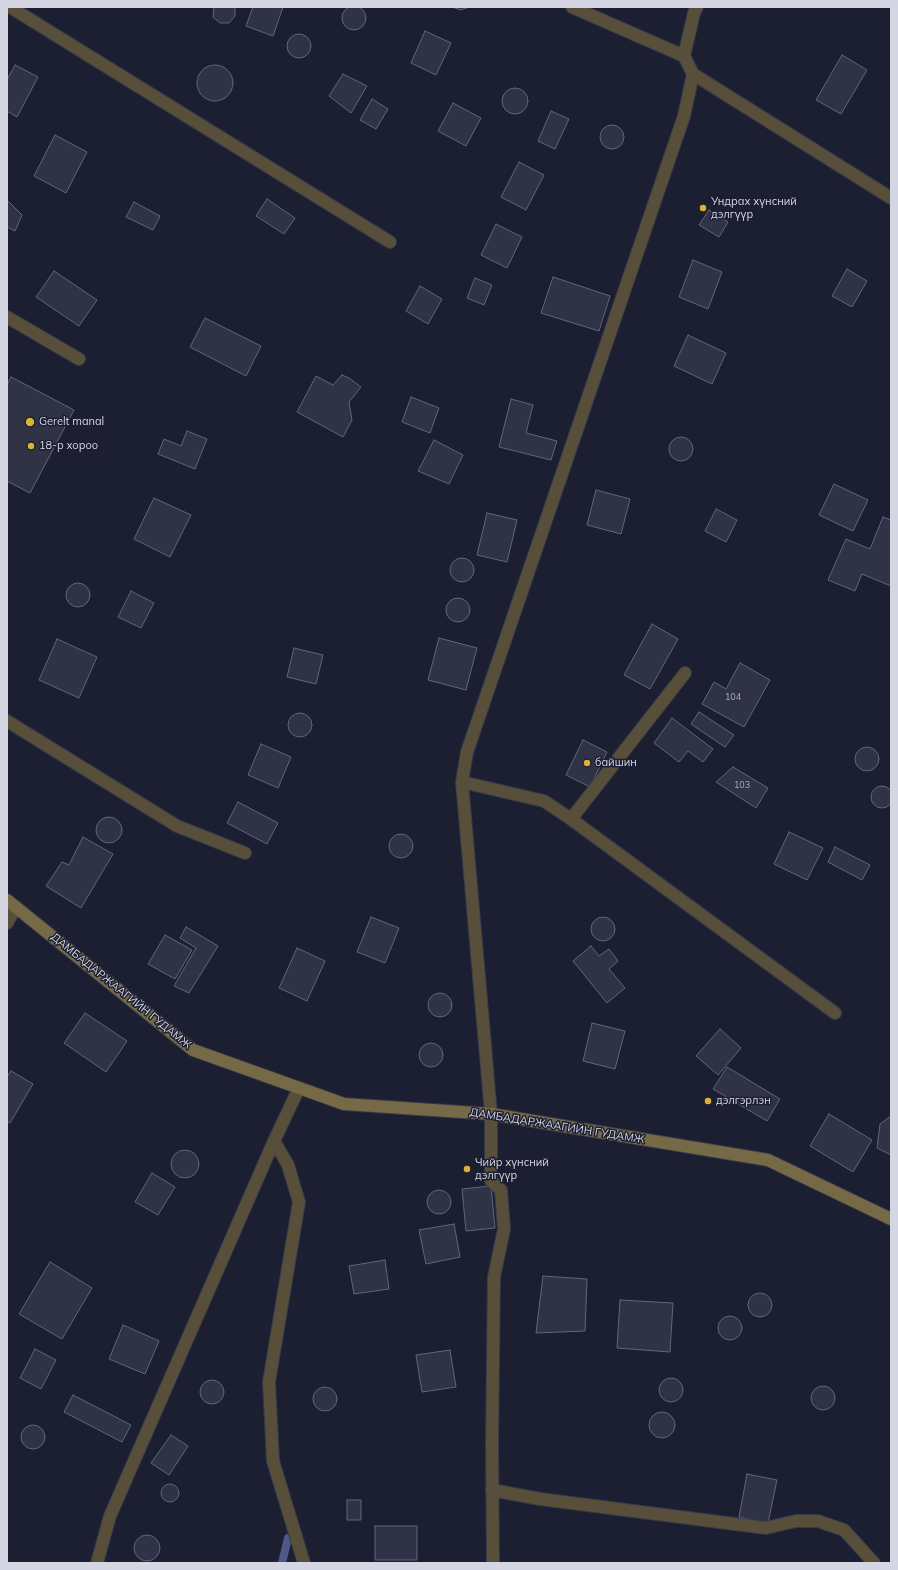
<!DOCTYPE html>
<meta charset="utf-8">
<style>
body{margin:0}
#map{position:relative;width:898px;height:1570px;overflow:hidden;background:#1c1f31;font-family:Mulish,sans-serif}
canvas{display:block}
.frame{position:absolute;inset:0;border:8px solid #d4d6e3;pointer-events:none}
</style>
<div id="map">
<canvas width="898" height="1570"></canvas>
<div class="frame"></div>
</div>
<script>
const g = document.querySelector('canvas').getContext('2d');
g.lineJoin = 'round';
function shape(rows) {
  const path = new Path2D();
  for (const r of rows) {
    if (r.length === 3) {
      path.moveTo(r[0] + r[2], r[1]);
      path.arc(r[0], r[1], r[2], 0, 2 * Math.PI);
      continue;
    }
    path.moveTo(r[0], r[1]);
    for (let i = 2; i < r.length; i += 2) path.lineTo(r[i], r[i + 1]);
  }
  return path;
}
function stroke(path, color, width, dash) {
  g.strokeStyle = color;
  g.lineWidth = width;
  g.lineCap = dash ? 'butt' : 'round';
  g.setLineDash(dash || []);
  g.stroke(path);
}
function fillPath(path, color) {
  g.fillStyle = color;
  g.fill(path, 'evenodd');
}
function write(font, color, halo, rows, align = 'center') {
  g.font = font + ' Mulish,sans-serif';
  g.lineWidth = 3;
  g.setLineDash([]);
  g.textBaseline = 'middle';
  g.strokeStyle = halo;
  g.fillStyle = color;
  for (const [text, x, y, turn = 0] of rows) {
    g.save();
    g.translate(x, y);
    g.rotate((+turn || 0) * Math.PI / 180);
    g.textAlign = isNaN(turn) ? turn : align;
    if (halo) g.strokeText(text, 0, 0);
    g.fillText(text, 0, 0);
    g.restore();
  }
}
stroke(shape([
 [282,1563,288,1538]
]), '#515788', 8);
const building = shape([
 [354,18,12],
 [214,7,235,7,235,16,229,23,220,23,213,17,214,7],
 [253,7,283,7,273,36,246,26,253,7],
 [452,7,469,7,461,10,452,7],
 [425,31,451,43,436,75,411,63,425,31],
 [299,46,12],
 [842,55,867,70,841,114,816,100,842,55],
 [15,65,38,77,17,117,7,111,7,80,15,65],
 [215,83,18],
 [343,74,367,86,351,113,329,96,343,74],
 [515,101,13],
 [372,99,388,109,376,129,360,120,372,99],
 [453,103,481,118,466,146,438,131,453,103],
 [551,111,569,119,555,149,538,141,551,111],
 [612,137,12],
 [55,135,87,152,66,193,34,176,55,135],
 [519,162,544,175,526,210,501,197,519,162],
 [267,199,295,218,284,234,256,216,267,199],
 [7,200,22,215,15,231,7,227,7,200],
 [134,202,160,216,153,230,126,217,134,202],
 [709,210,728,222,719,237,699,225,709,210],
 [496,224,522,237,507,268,481,255,496,224],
 [693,260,722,272,708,309,679,297,693,260],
 [847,269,867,281,852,307,832,296,847,269],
 [54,271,97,300,79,326,36,297,54,271],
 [553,277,610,296,599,331,541,313,553,277],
 [475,278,492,285,484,305,467,298,475,278],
 [420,286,442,299,428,324,406,311,420,286],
 [205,318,261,346,246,376,190,347,205,318],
 [688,335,726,353,712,384,674,366,688,335],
 [342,375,349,378,361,387,349,402,352,420,343,437,297,412,316,376,333,385,342,375],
 [11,377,74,410,30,493,7,481,7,385,11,377],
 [411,397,439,408,430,433,402,422,411,397],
 [511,399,533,405,526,433,557,441,551,460,499,447,511,399],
 [187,431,207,439,195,469,158,454,164,439,181,446,187,431],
 [681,449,12],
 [434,440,463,455,449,484,418,471,434,440],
 [834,484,868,500,853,531,819,515,834,484],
 [596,490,630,499,621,534,587,525,596,490],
 [154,498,191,515,170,557,134,539,154,498],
 [716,509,737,520,726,542,705,531,716,509],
 [487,513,517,520,507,562,477,555,487,513],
 [883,517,891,520,891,586,862,574,855,591,828,580,846,539,870,549,883,517],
 [462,570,12],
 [78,595,12],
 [131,591,154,603,141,628,118,617,131,591],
 [458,610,12],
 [652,624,678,639,650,689,624,675,652,624],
 [439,638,477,648,466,690,428,680,439,638],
 [57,639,97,657,79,698,39,680,57,639],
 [294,648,323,655,316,684,287,677,294,648],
 [740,663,770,680,744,727,702,704,714,682,726,689,740,663],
 [699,712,734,735,725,747,691,724,699,712],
 [300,725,12],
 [672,718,713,749,703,762,688,751,679,762,654,743,672,718],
 [583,740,607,752,590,787,566,775,583,740],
 [261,744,291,757,278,788,248,775,261,744],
 [867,759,12],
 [733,767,768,788,756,808,716,782,733,767],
 [882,797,11],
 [238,802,278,823,267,844,227,823,238,802],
 [109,830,13],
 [789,832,823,848,807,880,774,864,789,832],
 [401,846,12],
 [83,837,113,854,81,908,46,886,62,862,69,865,83,837],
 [835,847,870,865,862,880,828,862,835,847],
 [371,917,399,928,385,963,357,952,371,917],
 [603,929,12],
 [186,927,218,946,189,993,174,986,196,948,180,938,186,927],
 [165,935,192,950,175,979,148,964,165,935],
 [591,946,599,956,609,949,618,961,609,969,625,988,607,1003,573,961,591,946],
 [297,948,325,961,307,1001,279,988,297,948],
 [440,1005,12],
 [85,1013,127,1041,106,1072,64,1043,85,1013],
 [592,1023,625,1031,615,1069,583,1061,592,1023],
 [720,1029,741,1048,718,1075,696,1056,720,1029],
 [431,1055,12],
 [727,1067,780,1099,767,1121,713,1089,727,1067],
 [11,1071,33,1084,10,1123,7,1121,7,1077,11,1071],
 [829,1114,872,1140,853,1172,810,1146,829,1114],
 [891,1116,891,1155,877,1148,880,1124,891,1116],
 [185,1164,14],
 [152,1173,175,1187,158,1215,135,1202,152,1173],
 [491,1186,495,1228,466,1231,462,1189,491,1186],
 [439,1202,12],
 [454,1224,460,1257,426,1264,419,1230,454,1224],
 [385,1260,389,1289,354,1294,349,1266,385,1260],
 [50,1262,92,1288,62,1339,19,1314,50,1262],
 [543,1276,587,1279,585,1331,536,1333,543,1276],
 [760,1305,12],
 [620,1300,673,1303,670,1352,617,1348,620,1300],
 [730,1328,12],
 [123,1325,159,1341,145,1374,109,1359,123,1325],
 [35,1349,56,1360,41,1389,20,1378,35,1349],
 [450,1350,456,1387,422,1392,416,1355,450,1350],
 [671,1390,12],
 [212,1392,12],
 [823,1398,12],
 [325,1399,12],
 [73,1395,131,1425,122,1442,64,1412,73,1395],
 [662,1425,13],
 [33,1437,12],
 [171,1435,188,1446,169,1475,151,1463,171,1435],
 [747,1474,777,1480,768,1523,739,1517,747,1474],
 [170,1493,9],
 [347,1500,361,1500,361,1520,347,1520,347,1500],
 [375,1526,417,1526,417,1560,375,1560,375,1526],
 [147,1548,13]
]);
fillPath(building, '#303346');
stroke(building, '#62667c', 1);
const street = shape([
 [10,7,390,242],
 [572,7,684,56,693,74,891,198],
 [684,56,694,13,697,7],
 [7,317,79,359],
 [7,721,177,826,245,853],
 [462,782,544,801,571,819,835,1013],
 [571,819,685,673],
 [7,923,16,907],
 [274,1141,288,1165,299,1202,269,1382,273,1461,304,1563],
 [492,1490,540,1499,766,1528,796,1521,818,1521,844,1530,874,1563],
 [97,1563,110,1516,274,1141,299,1088],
 [493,1563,492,1443,494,1277,504,1229,501,1190,491,1181,491,1114,462,782,467,752,684,116,693,74]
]);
const secondary = shape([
 [7,900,193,1050,344,1104,491,1114,768,1160,891,1219]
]);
stroke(street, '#36394a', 14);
stroke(secondary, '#36394a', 14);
stroke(street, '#574f39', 12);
stroke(secondary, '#756946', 12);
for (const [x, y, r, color] of [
 [703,208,4,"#d9b334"],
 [30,422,5,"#d9b334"],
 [31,446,4,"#d9b334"],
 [587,763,4,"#d9b334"],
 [708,1101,4,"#d9b334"],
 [467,1169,4,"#d9b334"]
]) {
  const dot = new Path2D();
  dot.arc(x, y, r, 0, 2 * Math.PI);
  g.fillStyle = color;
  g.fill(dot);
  stroke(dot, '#1c1f31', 1.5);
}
write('9px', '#abadbc', null, [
 ["104",733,697],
 ["103",742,785]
]);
write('11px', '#d4d6e3', '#1c1f31', [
 ["Ундрах хүнсний",711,202],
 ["дэлгүүр",711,215],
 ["Gerelt manal",39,422],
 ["18-р хороо",39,446],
 ["байшин",595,763],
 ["дэлгэрлэн",716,1101],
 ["Чийр хүнсний",475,1163],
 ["дэлгүүр",475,1176]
], 'left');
write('11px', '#d4d6e3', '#1c1f31', [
 ["ДАМБАДАРЖААГИЙН ГУДАМЖ",121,991,39],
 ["ДАМБАДАРЖААГИЙН ГУДАМЖ",557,1126,9]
]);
</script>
